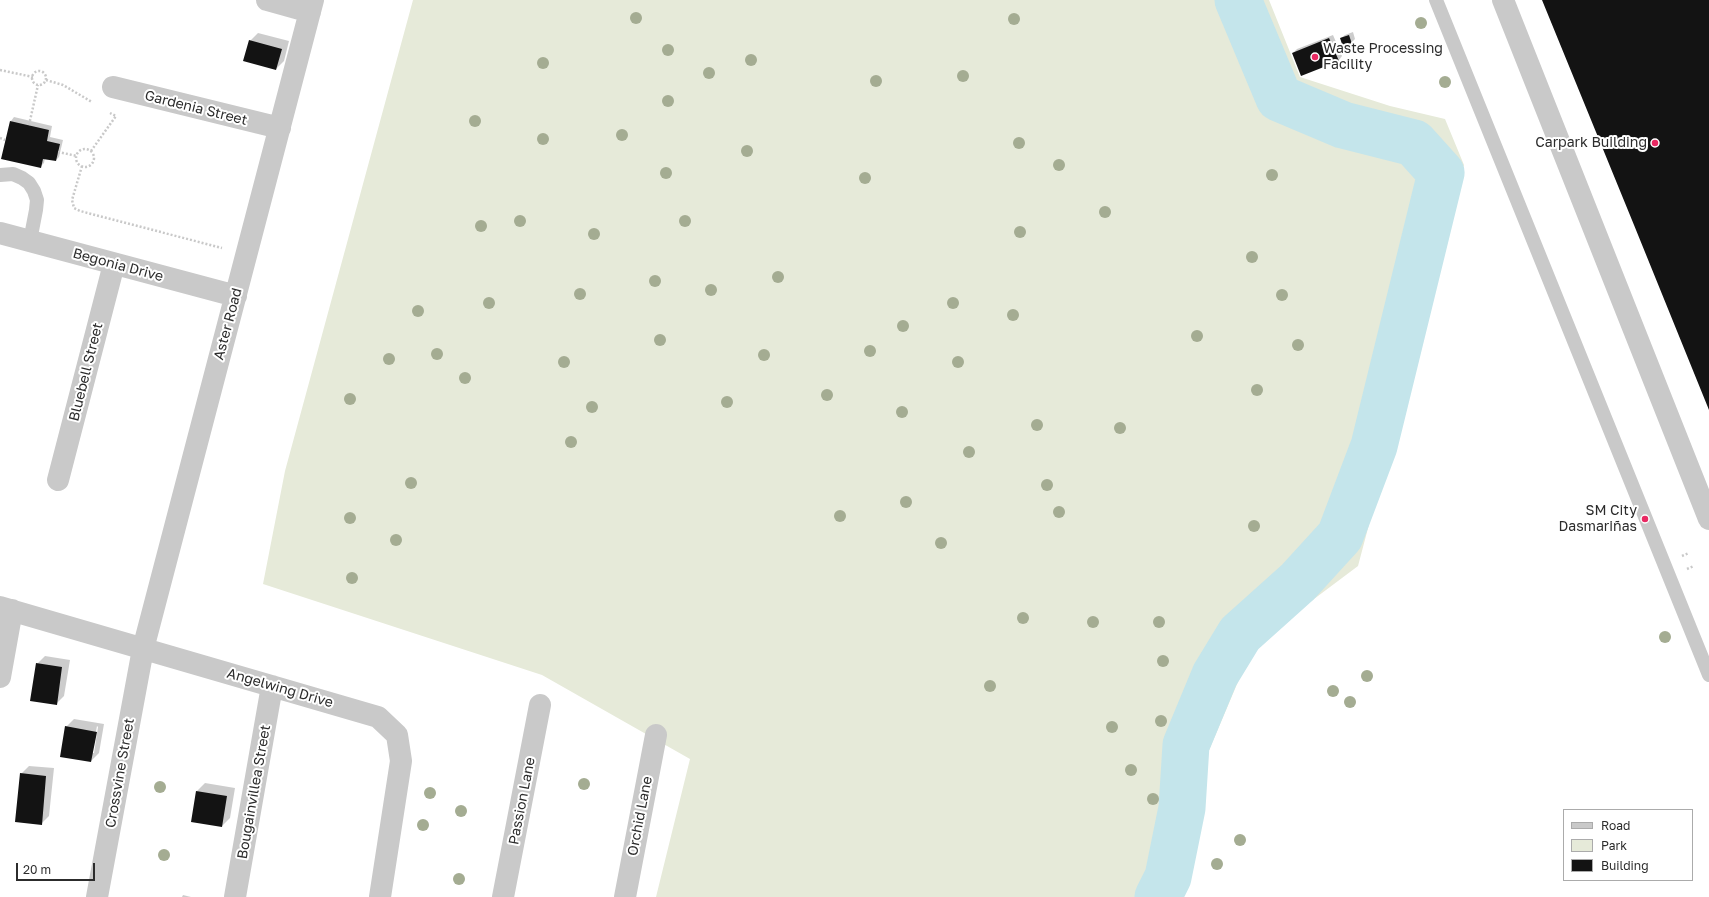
<!DOCTYPE html>
<meta charset="utf-8">
<style>
body{margin:0}
#map{position:relative;width:1709px;height:897px;overflow:hidden;background:#fff;font-family:"Golos Text",sans-serif}
canvas{display:block}
.legend{position:absolute;left:1563px;top:809px;width:130px;height:72px;box-sizing:border-box;background:#fff;border:1px solid #ababab;margin:0;padding:5px 7px;list-style:none;font-size:12px;color:#2c2c2c}
.legend li{display:flex;align-items:center;gap:8px;height:20px}
.legend b{width:20px;border:1px solid #ababab}
.scale{position:absolute;left:16px;top:863px;width:79px;height:18px;box-sizing:border-box;border:2px solid #2c2c2c;border-top:0;padding-left:5px;font-size:12px;line-height:14px;white-space:nowrap;color:#2c2c2c;-webkit-text-stroke:3px #fff;paint-order:stroke}
</style>
<div id="map">
<canvas width="1709" height="897"></canvas>
<ul class="legend">
<li><b style="height:5px;background:#c9c9c9"></b>Road</li>
<li><b style="height:11px;background:#e6ead9"></b>Park</li>
<li><b style="height:11px;background:#131313"></b>Building</li>
</ul>
<div class="scale">20 m</div>
</div>
<script>
const g = document.querySelector('canvas').getContext('2d');
g.lineJoin = 'round';
function fillPath(path, color) {
  g.fillStyle = color;
  g.fill(path, 'evenodd');
}
function shape(rows) {
  const path = new Path2D();
  for (const r of rows) {
    if (r.length === 3) {
      path.moveTo(r[0] + r[2], r[1]);
      path.arc(r[0], r[1], r[2], 0, 2 * Math.PI);
      continue;
    }
    path.moveTo(r[0], r[1]);
    for (let i = 2; i < r.length; i += 2) path.lineTo(r[i], r[i + 1]);
  }
  return path;
}
function stroke(path, color, width, dash) {
  g.strokeStyle = color;
  g.lineWidth = width;
  g.lineCap = dash ? 'butt' : 'round';
  g.setLineDash(dash || []);
  g.stroke(path);
}
function write(font, color, halo, rows, align = 'center') {
  g.font = font + ' "Golos Text",sans-serif';
  g.lineWidth = 4;
  g.setLineDash([]);
  g.textBaseline = 'middle';
  g.strokeStyle = halo;
  g.fillStyle = color;
  for (const [text, x, y, turn = 0] of rows) {
    g.save();
    g.translate(x, y);
    g.rotate((+turn || 0) * Math.PI / 180);
    g.textAlign = isNaN(turn) ? turn : align;
    if (halo) g.strokeText(text, 0, 0);
    g.fillText(text, 0, 0);
    g.restore();
  }
}
fillPath(shape([
 [413,0,1269,0,1300,77,1390,106,1445,119,1464,165,1358,566,1254,644,1207,755,1187,880,1179,897,656,897,690,759,542,675,263,584,285,471]
]), '#e6ead9');
fillPath(shape([
 [1353,32,1355,39,1351,43,1341,38,1345,35],
 [258,33,289,41,284,61,276,69,250,41],
 [1333,35,1342,56,1339,60,1293,53,1297,49],
 [14,117,52,126,50,137,63,140,59,157,56,160,45,158,44,163,40,167,11,121],
 [45,656,70,660,64,696,56,704,37,664],
 [74,719,104,724,99,753,91,761,66,727],
 [97,726,98,727,94,753,92,753],
 [29,766,54,768,49,816,41,824,21,774],
 [205,783,235,788,230,818,222,826,197,791],
 [183,895,191,897,182,897]
]), '#0003');
stroke(shape([
 [1158,897,1168,877,1182,808,1186,745,1215,675,1240,634,1298,582,1340,536,1374,446,1441,173,1414,143,1343,125,1279,98,1238,0]
]), '#c4e5eb', 47);
fillPath(shape([
 [1542,0,1709,0,1709,410,1634,225],
 [1349,35,1352,44,1343,47,1340,38],
 [1329,38,1339,61,1301,76,1292,53],
 [249,40,282,49,276,70,243,61],
 [10,121,49,130,47,141,60,144,56,161,43,159,41,168,1,159],
 [36,663,62,667,57,705,30,701],
 [65,726,97,732,91,762,60,757],
 [20,773,46,776,42,825,15,822],
 [196,791,227,796,222,827,191,822]
]), '#131313');
stroke(shape([
 [0,70,33,77],
 [39,78,7],
 [46,80,63,85,92,102],
 [29,125,38,85],
 [0,138,5,140],
 [85,158,9],
 [91,151,116,116,110,113],
 [58,152,77,156],
 [82,166,72,200,74,208,80,211,222,248],
 [1682,556,1689,553],
 [1687,569,1694,566]
]), '#c9c9c9', 2.5, [2, 2]);
stroke(shape([
 [1436,0,1709,675],
 [0,175,13,174,22,178,29,183,34,191,37,200,36,210,30,241]
]), '#c9c9c9', 14);
stroke(shape([
 [267,0,310,12],
 [1503,0,1709,519],
 [113,87,280,128],
 [0,233,236,296],
 [58,480,114,264],
 [0,607,378,717,397,735,401,761,380,897],
 [0,677,12,610],
 [97,897,143,649,313,0],
 [235,897,272,686],
 [503,897,540,705],
 [625,897,656,735]
]), '#c9c9c9', 22);
g.fillStyle = '#a4ac92';
for (const [x, y] of [
 [636,18],
 [1014,19],
 [1421,23],
 [668,50],
 [751,60],
 [543,63],
 [709,73],
 [963,76],
 [876,81],
 [1445,82],
 [668,101],
 [475,121],
 [622,135],
 [543,139],
 [1019,143],
 [747,151],
 [1059,165],
 [666,173],
 [1272,175],
 [865,178],
 [1105,212],
 [520,221],
 [685,221],
 [481,226],
 [1020,232],
 [594,234],
 [1252,257],
 [778,277],
 [655,281],
 [711,290],
 [580,294],
 [1282,295],
 [489,303],
 [953,303],
 [418,311],
 [1013,315],
 [903,326],
 [1197,336],
 [660,340],
 [1298,345],
 [870,351],
 [437,354],
 [764,355],
 [389,359],
 [564,362],
 [958,362],
 [465,378],
 [1257,390],
 [827,395],
 [350,399],
 [727,402],
 [592,407],
 [902,412],
 [1037,425],
 [1120,428],
 [571,442],
 [969,452],
 [411,483],
 [1047,485],
 [906,502],
 [1059,512],
 [840,516],
 [350,518],
 [1254,526],
 [396,540],
 [941,543],
 [352,578],
 [1023,618],
 [1093,622],
 [1159,622],
 [1665,637],
 [1163,661],
 [1367,676],
 [990,686],
 [1333,691],
 [1350,702],
 [1161,721],
 [1112,727],
 [1131,770],
 [584,784],
 [160,787],
 [430,793],
 [1153,799],
 [461,811],
 [423,825],
 [1240,840],
 [164,855],
 [1217,864],
 [459,879]
]) {
  g.beginPath();
  g.arc(x, y, 6, 0, 2 * Math.PI);
  g.fill();
}
for (const [x, y, r, color] of [
 [1315,57,4,"#e92862"],
 [1655,143,4,"#e92862"],
 [1645,519,4,"#e92862"]
]) {
  const dot = new Path2D();
  dot.arc(x, y, r, 0, 2 * Math.PI);
  g.fillStyle = color;
  g.fill(dot);
  stroke(dot, '#fff', 1.5);
}
write('14px', '#2c2c2c', '#fff', [
 ["Waste Processing",1323,49,"left"],
 ["Facility",1323,65,"left"],
 ["Carpark Building",1647,143],
 ["SM City",1637,511],
 ["Dasmariñas",1637,527]
], 'right');
write('14px', '#2c2c2c', '#fff', [
 ["Gardenia Street",196,108,14],
 ["Begonia Drive",118,265,15],
 ["Aster Road",228,324,-75],
 ["Bluebell Street",86,372,-76],
 ["Angelwing Drive",280,688,16],
 ["Crossvine Street",120,773,-80],
 ["Bougainvillea Street",254,792,-80],
 ["Passion Lane",522,801,-79],
 ["Orchid Lane",640,816,-79]
]);
</script>
